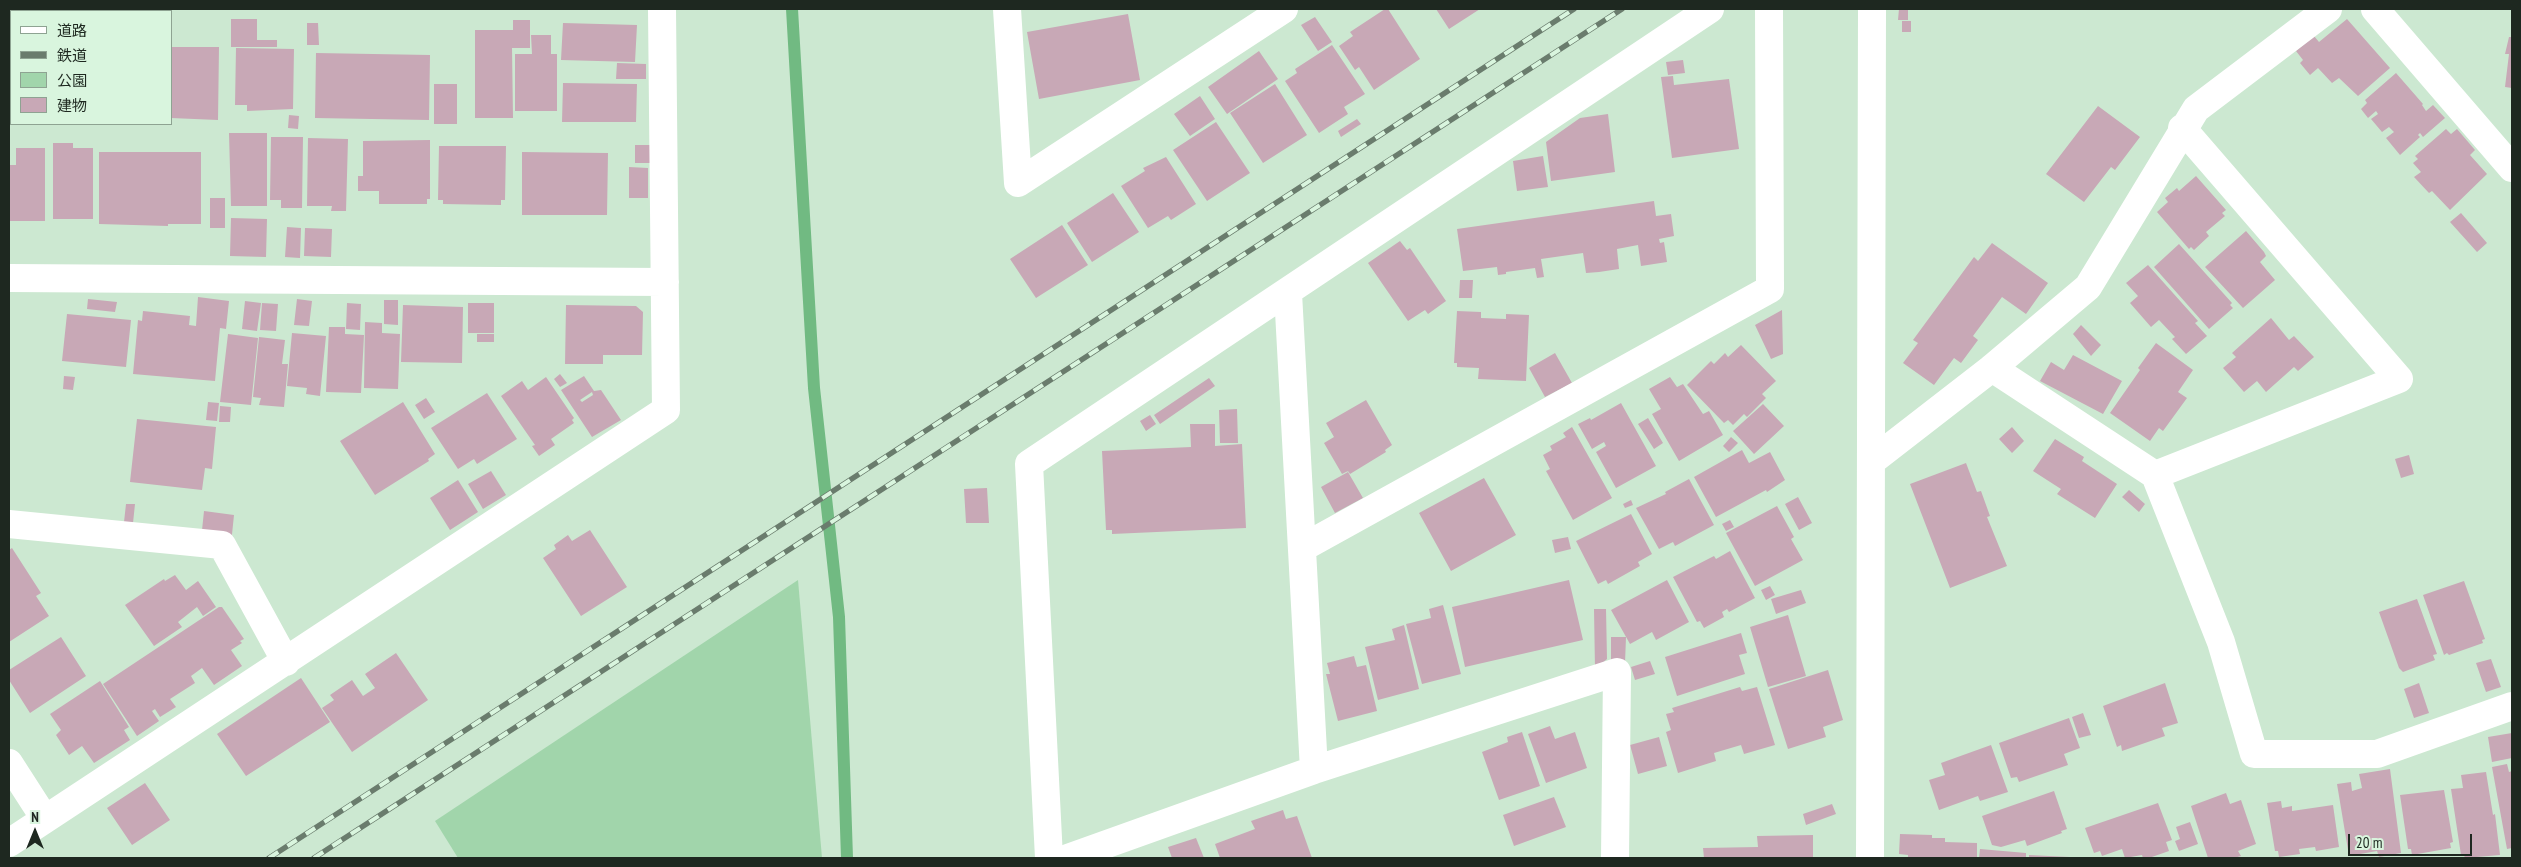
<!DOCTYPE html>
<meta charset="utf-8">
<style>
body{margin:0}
#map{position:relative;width:2521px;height:867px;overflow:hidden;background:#cce8d1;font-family:"PT Sans Narrow","Noto Sans JP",sans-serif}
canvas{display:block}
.frame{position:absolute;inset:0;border:10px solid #1e2820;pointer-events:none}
.legend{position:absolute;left:10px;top:10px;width:162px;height:115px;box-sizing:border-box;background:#d9f5de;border:1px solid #8ea392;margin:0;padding:6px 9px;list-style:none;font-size:15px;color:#1e2820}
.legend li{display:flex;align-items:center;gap:10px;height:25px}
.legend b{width:25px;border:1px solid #8ea392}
.north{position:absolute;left:10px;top:807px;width:50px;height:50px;-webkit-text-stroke:4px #d9f5de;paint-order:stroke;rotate:0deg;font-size:14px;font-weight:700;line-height:20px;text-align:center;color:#1e2820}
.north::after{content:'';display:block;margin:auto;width:18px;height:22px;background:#1e2820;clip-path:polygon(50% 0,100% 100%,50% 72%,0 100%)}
.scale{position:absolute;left:2348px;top:834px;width:124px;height:22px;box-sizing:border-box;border:2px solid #1e2820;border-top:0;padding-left:6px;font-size:15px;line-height:18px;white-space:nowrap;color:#1e2820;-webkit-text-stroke:4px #d9f5de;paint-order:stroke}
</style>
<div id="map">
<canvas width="2521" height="867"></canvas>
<div class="frame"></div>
<ul class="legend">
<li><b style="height:6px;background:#fff"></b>道路</li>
<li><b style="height:6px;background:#6a7c6d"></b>鉄道</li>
<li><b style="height:14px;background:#a1d5ab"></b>公園</li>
<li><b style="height:14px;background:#c8a8b6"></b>建物</li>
</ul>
<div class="north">N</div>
<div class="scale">20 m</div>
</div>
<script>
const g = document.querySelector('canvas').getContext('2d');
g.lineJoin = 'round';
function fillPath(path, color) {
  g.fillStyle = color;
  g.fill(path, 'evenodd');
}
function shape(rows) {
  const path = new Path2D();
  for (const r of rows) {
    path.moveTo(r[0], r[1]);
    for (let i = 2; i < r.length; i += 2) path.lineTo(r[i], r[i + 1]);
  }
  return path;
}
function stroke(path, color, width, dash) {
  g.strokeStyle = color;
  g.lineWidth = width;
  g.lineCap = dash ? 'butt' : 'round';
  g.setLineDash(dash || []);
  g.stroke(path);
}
fillPath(shape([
 [798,580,822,858,458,858,435,821]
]), '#a1d5ab');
stroke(shape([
 [792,9,814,388,839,617,847,858]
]), '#71ba82', 12);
fillPath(shape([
 [1385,9,1388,9,1420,59,1374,90,1359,67,1355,70,1339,46,1353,36,1350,32],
 [1436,9,1480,9,1449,29],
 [1899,9,1908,9,1908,20,1898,20],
 [1128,14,1140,80,1039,99,1027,32],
 [1315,17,1332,42,1318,51,1301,25],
 [9,18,11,18,11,100,9,100],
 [231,19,257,19,257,40,277,40,277,47,231,47],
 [2347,19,2390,68,2358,96,2339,78,2332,83,2318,68,2310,75,2300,63,2303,60,2296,51,2314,36,2319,42],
 [513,20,530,20,530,48,512,48,513,118,475,118,475,30,513,30],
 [1902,21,1911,21,1911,32,1902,32],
 [307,23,318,23,319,45,307,45],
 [563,23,637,25,635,62,561,60],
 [531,35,551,35,551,54,557,54,557,111,515,111,515,54,532,54],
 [2509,37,2512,37,2512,88,2505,87,2509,54,2505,54],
 [1332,45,1365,94,1344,107,1348,114,1319,133,1285,81,1297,73,1295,69],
 [171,47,219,47,218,120,171,118],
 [236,48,294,49,293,109,247,111,247,105,235,105],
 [1259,51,1278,79,1227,114,1208,87],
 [316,53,430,55,429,120,315,118],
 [1683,60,1685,73,1668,75,1666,62],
 [617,63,646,64,646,79,616,79],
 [2396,73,2423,104,2422,105,2426,111,2433,105,2445,118,2423,137,2420,133,2418,135,2420,137,2400,155,2386,138,2394,132,2389,127,2382,132,2371,119,2378,114,2376,111,2368,118,2361,109,2367,103,2365,100],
 [1673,76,1674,85,1729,79,1739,149,1672,158,1661,77],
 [563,83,637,84,636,122,562,122],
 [434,84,457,84,457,124,434,124],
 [1275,84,1307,135,1263,163,1230,113],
 [1200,96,1215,119,1190,136,1174,114],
 [2098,106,2140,137,2115,170,2111,167,2084,202,2046,174],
 [1608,114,1615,172,1551,181,1546,142,1580,118],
 [289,115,299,116,298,129,288,128],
 [1357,119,1361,124,1341,137,1338,131],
 [1216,122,1250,173,1207,201,1173,150],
 [2446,129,2451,134,2457,129,2475,150,2470,155,2487,174,2450,210,2432,191,2429,193,2414,177,2421,172,2413,163,2418,159,2415,156],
 [229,133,267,133,267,206,231,206],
 [271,137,303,137,302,208,281,208,281,200,270,200],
 [308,138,348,139,346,211,331,211,332,206,307,206],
 [430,140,430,199,427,199,427,204,379,204,379,191,358,191,358,176,363,176,363,141],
 [53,143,73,143,73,148,93,148,93,219,53,219],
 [635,145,651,145,651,163,635,163],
 [439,146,506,146,505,200,501,200,501,205,443,204,443,200,438,200],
 [16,148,45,148,45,221,9,221,9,165,16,165],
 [99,152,201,152,201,224,168,224,168,226,99,224],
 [522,152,608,153,607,215,522,215],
 [1543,156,1548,187,1517,191,1513,161],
 [1166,157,1196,204,1171,220,1168,216,1148,228,1121,186,1145,171,1143,168],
 [629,167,648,168,648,198,629,198],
 [2196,176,2226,210,2222,213,2225,216,2206,232,2209,236,2194,250,2191,247,2189,249,2157,212,2168,202,2165,198,2177,188,2179,191],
 [1113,193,1139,232,1092,262,1067,223],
 [210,198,225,198,225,228,210,228],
 [1654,201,1656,216,1671,214,1674,236,1659,239,1660,243,1664,242,1667,262,1641,266,1638,245,1617,249,1619,269,1599,272,1586,273,1583,253,1541,259,1544,277,1537,278,1535,268,1506,272,1506,274,1498,275,1497,267,1463,271,1457,229],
 [2461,213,2487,243,2477,252,2450,222],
 [231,218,267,219,266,257,230,256],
 [1062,225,1088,265,1036,298,1010,259],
 [287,227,301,228,300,258,285,257],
 [305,228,332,229,331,257,304,256],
 [2246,231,2264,252,2266,256,2260,262,2275,280,2243,308,2205,267],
 [1400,241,1407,250,1410,248,1446,301,1428,314,1425,310,1408,321,1368,263],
 [1992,243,2048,283,2026,314,2002,297,1973,336,1978,340,1961,363,1954,358,1934,385,1903,363,1918,343,1913,340,1974,257,1978,261],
 [2179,244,2232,303,2230,305,2233,308,2209,329,2154,267],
 [2148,265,2198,321,2195,323,2207,336,2186,354,2172,339,2175,337,2159,320,2151,327,2130,303,2138,296,2126,283],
 [1460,280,1473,280,1472,298,1459,298],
 [198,297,229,301,226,329,220,328,215,381,133,374,138,320,142,321,143,311,190,316,189,325,196,326],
 [88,299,117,302,115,312,87,309],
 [297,299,312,301,309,326,294,325],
 [384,300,398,300,398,325,384,324],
 [245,301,261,303,257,331,242,329],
 [262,303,278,304,276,331,260,330],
 [347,303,361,304,360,330,346,329],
 [468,303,494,303,494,333,468,333],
 [403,305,463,307,462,363,401,362],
 [566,305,636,306,643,312,642,355,603,355,603,364,565,364],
 [1782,310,1783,354,1771,359,1755,325],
 [1457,311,1481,312,1481,318,1506,319,1506,314,1529,315,1526,381,1478,379,1479,368,1457,367,1457,363,1454,363],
 [67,314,131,320,126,367,62,361],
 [2271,318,2289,340,2294,336,2314,357,2298,371,2294,367,2266,392,2257,381,2244,392,2223,368,2236,357,2232,353],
 [365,322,382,323,382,333,400,334,398,389,364,388],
 [2081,325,2101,345,2091,356,2073,334],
 [329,327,345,327,345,334,364,335,361,393,326,392],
 [292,333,326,336,320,396,306,394,307,388,287,386],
 [228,334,258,338,251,405,220,402],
 [477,334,494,334,494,342,477,342],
 [259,337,285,340,282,364,288,364,284,407,259,405,261,398,253,397],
 [2156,343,2193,370,2178,392,2187,398,2163,431,2159,428,2150,441,2110,413,2140,370,2138,368],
 [1741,345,1776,381,1762,394,1766,398,1747,417,1744,414,1733,425,1728,420,1724,423,1687,385,1711,361,1714,364,1725,353,1728,357],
 [1555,353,1572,383,1545,397,1529,368],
 [2073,355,2122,381,2103,414,2040,381,2051,362,2064,370],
 [560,374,567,383,560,387,554,379],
 [64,376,75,377,73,390,63,389],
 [584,376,594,391,601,390,621,420,592,437,561,390],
 [592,392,593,395,582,402,580,400],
 [546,377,574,418,572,420,574,423,551,439,555,445,539,456,532,446,535,445,501,396,522,381,528,390],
 [1670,377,1677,387,1683,384,1703,414,1709,411,1723,435,1679,461,1652,414,1661,409,1649,389],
 [1209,378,1215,386,1160,424,1154,415],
 [487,393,517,439,477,464,474,459,458,469,431,428],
 [426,398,435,412,424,419,415,405],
 [1366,400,1392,445,1385,450,1386,452,1350,474,1346,468,1348,471,1342,474,1324,443,1334,437,1326,423],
 [208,402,219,403,217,421,206,420],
 [403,402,435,454,428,459,429,461,375,495,340,441],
 [1621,403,1656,466,1616,488,1596,452,1606,446,1604,442,1592,449,1578,424,1590,418,1591,420],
 [1763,404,1784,426,1754,454,1733,431],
 [220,406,231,407,230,422,219,422],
 [1237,409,1238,443,1220,443,1219,410],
 [1150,415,1156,424,1146,431,1140,421],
 [1648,418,1663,443,1654,449,1638,424],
 [137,419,216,427,212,469,205,468,202,490,130,482],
 [1190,424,1215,424,1215,446,1242,444,1246,528,1112,534,1112,530,1106,530,1102,451,1191,447],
 [1572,427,1612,498,1573,520,1546,471,1550,469,1543,455,1552,450,1550,446,1566,437,1563,433],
 [2012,427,2024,441,2012,453,1999,439],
 [1731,437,1738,443,1729,452,1723,446],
 [2055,439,2084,457,2082,461,2117,484,2095,518,2057,494,2061,489,2033,471],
 [1742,450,1749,463,1770,452,1785,480,1767,492,1766,490,1716,517,1694,477],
 [2409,455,2414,474,2401,478,2395,459],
 [1966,463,1977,492,1981,491,1990,516,1987,517,2007,566,1950,588,1910,484],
 [491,471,506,495,483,509,468,484],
 [1348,472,1363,498,1335,513,1321,487],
 [1484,478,1516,535,1451,571,1419,513],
 [1689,479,1714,525,1675,546,1673,542,1659,549,1636,508,1666,494,1665,492],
 [458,480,478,512,450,530,430,498],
 [987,488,989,523,966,523,964,489],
 [2129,490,2145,504,2139,512,2122,497],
 [1798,497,1812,523,1799,530,1785,504],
 [1631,500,1633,505,1625,508,1623,504],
 [126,504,135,504,133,523,124,522],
 [1777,506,1794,537,1791,539,1803,560,1755,586,1726,533],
 [204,511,234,515,231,544,201,540],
 [1631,514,1652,554,1638,562,1640,566,1608,584,1606,580,1598,584,1576,541],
 [1730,520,1734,527,1726,531,1722,524],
 [590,530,627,587,581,616,543,558,556,549,554,545,568,535,572,541],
 [1568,537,1571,549,1555,553,1552,540],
 [12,548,41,593,36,596,49,616,9,642,9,550],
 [1730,551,1755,598,1729,612,1727,609,1722,612,1724,617,1704,628,1700,621,1697,622,1673,577,1714,556,1716,559],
 [175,575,186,590,198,581,216,607,203,616,197,607,178,622,182,627,154,646,125,605,164,579,165,581],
 [1569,580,1583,640,1465,667,1452,607],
 [1667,580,1689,622,1656,640,1652,632,1630,644,1611,610],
 [2464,581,2485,639,2482,640,2483,643,2449,655,2447,653,2444,655,2423,595],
 [1770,586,1775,595,1766,600,1761,590],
 [1801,590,1806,603,1776,614,1771,599],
 [2417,599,2437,654,2433,655,2435,660,2403,672,2399,668,2379,612],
 [1443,605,1461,674,1422,684,1406,624,1431,618,1429,609],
 [219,607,222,607,244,639,240,641,242,643,231,650,242,666,214,685,202,668,191,676,195,683,170,699,176,707,160,717,155,709,152,711,159,721,137,736,103,684],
 [1594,609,1606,609,1607,659,1595,669],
 [1788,615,1806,676,1768,687,1750,627],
 [1404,625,1419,689,1378,700,1365,647,1395,640,1392,629],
 [1741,633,1747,653,1739,655,1745,674,1677,696,1665,657],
 [61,637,86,676,30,713,9,680,9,670],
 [1611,637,1626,637,1625,663,1611,663],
 [396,653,428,700,352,752,322,708,334,700,330,695,352,680,363,696,375,688,365,674],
 [1354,656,1357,667,1366,665,1377,711,1338,721,1326,674,1330,674,1327,663],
 [2491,659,2501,687,2486,692,2476,663],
 [1650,661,1655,674,1635,680,1631,667],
 [1828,670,1843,720,1823,727,1826,737,1788,749,1769,689],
 [301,678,330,722,246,776,217,734],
 [100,681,129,727,124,730,130,740,94,763,82,746,69,755,56,735,61,730,50,714],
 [2165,683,2178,723,2162,728,2165,736,2122,751,2121,745,2117,747,2103,706],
 [2419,683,2429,713,2414,718,2404,689],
 [1740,687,1742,691,1757,687,1775,745,1744,754,1741,745,1714,753,1716,761,1678,773,1666,732,1671,730,1666,714,1674,712,1672,708],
 [2083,713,2091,735,2079,738,2072,717],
 [2069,718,2080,748,2064,754,2068,765,2019,782,2017,777,2011,778,1999,743],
 [1550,726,1555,739,1575,732,1587,768,1546,783,1528,734],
 [1522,732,1540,786,1499,800,1482,752,1508,742,1507,737],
 [2512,733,2512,758,2492,762,2488,737],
 [1659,737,1667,766,1638,774,1630,745],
 [1991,745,2008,792,1980,801,1978,796,1939,810,1929,780,1945,775,1941,763],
 [2507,764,2509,772,2512,771,2512,848,2507,849,2492,767],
 [2390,769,2401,853,2379,857,2377,851,2349,856,2337,784,2351,782,2352,791,2362,788,2359,774],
 [2486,772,2493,815,2495,814,2500,855,2465,858,2464,855,2461,855,2451,789,2463,788,2461,775],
 [145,783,170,820,132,845,107,808],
 [2444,790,2453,842,2450,843,2451,848,2412,855,2411,849,2408,849,2400,795],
 [2054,791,2067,829,2061,831,2062,833,2027,846,2025,840,2001,847,1992,845,1982,816],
 [2226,793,2230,804,2241,800,2256,844,2238,851,2241,856,2234,858,2208,858,2191,806],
 [1554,797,1566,827,1514,846,1503,815],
 [2281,801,2282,808,2292,806,2292,811,2333,805,2339,847,2316,851,2315,847,2299,849,2300,854,2279,857,2278,851,2275,851,2267,803],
 [2158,803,2172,840,2166,842,2169,851,2149,858,2143,858,2142,855,2125,858,2122,849,2102,856,2100,851,2094,853,2085,828],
 [1832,804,1836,814,1806,825,1803,814],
 [1283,810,1286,819,1297,816,1312,858,1220,858,1215,844,1255,829,1251,821],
 [2190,822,2198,844,2179,851,2175,841,2180,839,2176,827],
 [1900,834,1932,835,1932,838,1945,838,1945,842,1977,843,1977,858,1908,858,1908,855,1899,854],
 [1813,835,1813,858,1704,858,1703,848,1758,847,1757,836],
 [1196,838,1204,858,1172,858,1168,847],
 [1980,849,2026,853,2026,858,1979,858],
 [2029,855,2070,857,2070,858,2029,858]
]), '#c8a8b6');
stroke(shape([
 [1007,9,1018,183,1284,9],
 [2375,9,2512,168],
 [9,278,665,282],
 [1288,293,1314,770],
 [1992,368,2155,475,2221,642,2254,754,2377,754,2512,706],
 [1872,461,1992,368,2088,287,2196,109,2328,9],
 [2155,475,2399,379,2182,128],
 [9,524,222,545,286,662],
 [1302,548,1770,289,1769,9],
 [9,763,45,819],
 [9,843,666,410,662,9],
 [1049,858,1029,464,1710,9],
 [1068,858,1314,770,1617,672,1615,858],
 [1870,858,1872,9]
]), '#fff', 28);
const rail = shape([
 [269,858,1574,9],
 [314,858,1622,9]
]);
stroke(rail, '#6a7c6d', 5.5);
stroke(rail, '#d9f5de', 4, [11]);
</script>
